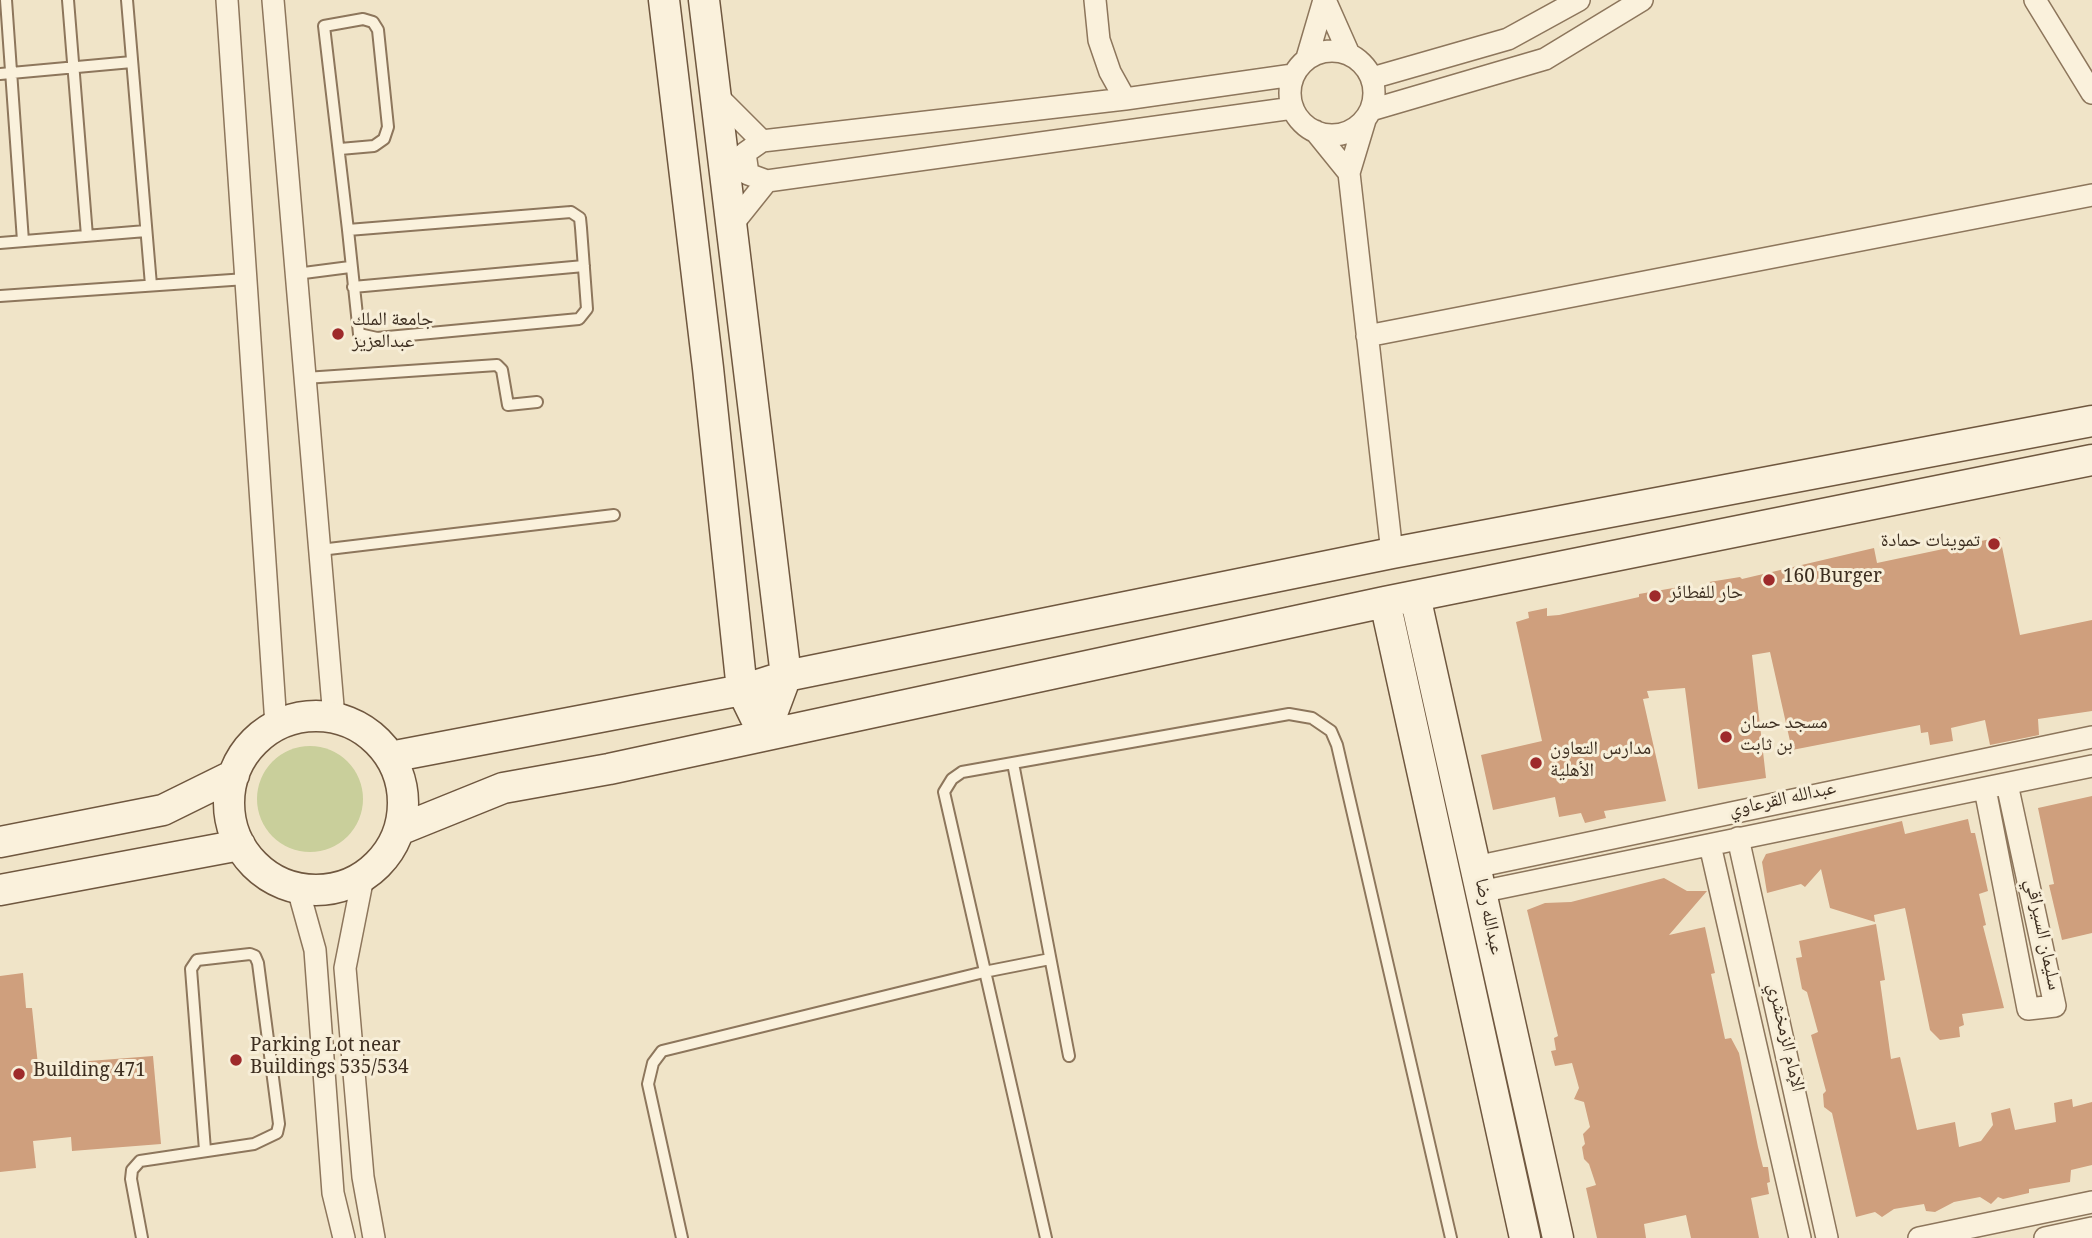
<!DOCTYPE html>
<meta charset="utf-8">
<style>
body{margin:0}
canvas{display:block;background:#f0e4c8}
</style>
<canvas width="2092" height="1238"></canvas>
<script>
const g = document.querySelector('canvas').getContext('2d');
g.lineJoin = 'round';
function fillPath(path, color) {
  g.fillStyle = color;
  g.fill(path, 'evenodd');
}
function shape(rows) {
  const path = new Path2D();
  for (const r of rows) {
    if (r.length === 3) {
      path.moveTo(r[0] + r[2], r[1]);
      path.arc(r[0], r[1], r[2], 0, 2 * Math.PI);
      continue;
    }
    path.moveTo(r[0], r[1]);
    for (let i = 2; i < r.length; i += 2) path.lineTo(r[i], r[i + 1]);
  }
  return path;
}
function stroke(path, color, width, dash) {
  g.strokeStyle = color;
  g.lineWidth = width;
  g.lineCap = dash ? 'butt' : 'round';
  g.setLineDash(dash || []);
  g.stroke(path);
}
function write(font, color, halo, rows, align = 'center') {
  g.font = font + ' Georgia,"Noto Naskh Arabic",serif';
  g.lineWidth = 6;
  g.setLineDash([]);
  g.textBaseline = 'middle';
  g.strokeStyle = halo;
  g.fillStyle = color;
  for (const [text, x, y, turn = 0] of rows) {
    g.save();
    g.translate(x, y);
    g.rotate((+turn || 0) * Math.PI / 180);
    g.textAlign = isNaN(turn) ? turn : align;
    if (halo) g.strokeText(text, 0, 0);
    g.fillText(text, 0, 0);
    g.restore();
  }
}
fillPath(shape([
 [310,799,53]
]), '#c9cf9b');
fillPath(shape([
 [2000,537,2020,635,2092,620,2092,711,2038,719,2039,735,1990,745,1985,720,1951,728,1953,741,1930,745,1928,732,1921,733,1920,725,1792,750,1770,652,1752,655,1766,778,1698,789,1685,688,1647,691,1649,698,1643,699,1666,801,1604,811,1606,818,1585,823,1581,813,1559,817,1555,797,1493,810,1481,755,1542,741,1516,622,1529,618,1528,612,1547,608,1547,616,1559,615,1639,597,1639,594,1679,587,1682,593,1708,588,1709,582,1740,577,1742,579,1874,548,1877,563],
 [2092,796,2092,933,2062,940,2049,885,2054,884,2038,808],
 [1968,819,1971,833,1975,833,1988,891,1979,894,1986,925,1983,926,2004,1008,1962,1014,1964,1025,1959,1027,1960,1037,1940,1040,1930,1030,1905,908,1874,915,1875,922,1830,908,1821,869,1805,887,1801,884,1767,893,1762,862,1766,854,1902,821,1905,834],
 [1664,878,1687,891,1707,891,1669,935,1705,927,1715,973,1711,974,1725,1039,1731,1038,1739,1053,1758,1147,1763,1167,1768,1167,1770,1182,1767,1183,1769,1194,1751,1198,1759,1238,1691,1238,1686,1215,1644,1224,1646,1238,1597,1238,1586,1188,1596,1185,1589,1164,1584,1159,1582,1147,1585,1144,1583,1134,1590,1127,1584,1102,1574,1099,1579,1088,1572,1063,1555,1066,1551,1051,1556,1050,1554,1038,1558,1036,1527,910,1545,903,1571,902],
 [1876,924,1885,980,1880,981,1891,1059,1900,1057,1917,1130,1955,1122,1959,1147,1981,1141,1993,1125,1991,1113,2010,1108,2015,1130,2056,1122,2054,1103,2072,1099,2073,1107,2092,1102,2092,1165,2071,1170,2070,1182,2029,1189,2029,1193,2003,1199,1998,1197,1991,1204,1980,1197,1954,1202,1935,1212,1926,1211,1924,1204,1894,1209,1882,1217,1875,1212,1856,1217,1832,1113,1824,1107,1823,1094,1826,1091,1811,1035,1818,1032,1807,992,1802,989,1796,958,1802,957,1799,941],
 [23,973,26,1008,32,1008,38,1065,153,1056,161,1144,72,1151,71,1137,33,1141,36,1168,0,1172,0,976]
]), '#cf9f7d');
const lane = shape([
 [6,0,23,241],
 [68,0,87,236],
 [127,0,151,285],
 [0,74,132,62],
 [340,149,374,146,384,139,388,127,378,30,373,22,363,19,324,26,348,230],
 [571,212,580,218,581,228,587,309,579,319,377,338,359,334,348,230,571,212],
 [0,243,146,231],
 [296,274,350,267],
 [353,287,584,266],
 [0,296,246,279],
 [305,378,497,365,502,370,508,405,537,402],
 [320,550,614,515],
 [1013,763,1069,1056],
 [142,1238,131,1179,132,1170,140,1161,254,1144,277,1133,279,1124,258,963,255,956,250,954,197,960,191,969,205,1150],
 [682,1238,648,1084,653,1063,662,1051,984,972,1050,959],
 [1046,1238,944,792,952,779,962,772,1289,714,1312,718,1331,731,1337,745,1451,1238]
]);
const street = shape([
 [227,0,276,725],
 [273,0,334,718],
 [1095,0,1099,40,1110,72,1125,99],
 [1325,0,1349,54],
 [2035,0,2092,93],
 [1332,93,42],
 [1307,58,1324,0],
 [1372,78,1508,39,1579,0],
 [715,94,762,141,1125,99,1293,75],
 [1371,110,1545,59,1642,0],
 [1365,120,1349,173,1392,553],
 [1315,131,1349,173],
 [762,141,745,153,748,174,767,181,1293,108],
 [731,226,767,181],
 [1367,336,2092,195],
 [1985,789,2028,1009,2055,1006,2007,784],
 [1738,838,1827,1238],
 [1710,845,1800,1238],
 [1475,867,2092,737],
 [363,877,345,968,363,1177,374,1238],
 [298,889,315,950,333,1193,344,1238],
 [1480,892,2092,766],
 [1919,1238,2092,1202],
 [2045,1238,2092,1228]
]);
const secondary = shape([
 [664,0,708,368,742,690,764,735,786,676,704,0],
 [1415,596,1558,1238],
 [1385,602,1525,1238],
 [316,803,87],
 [390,757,742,690,786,676,1392,553,2092,421],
 [399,830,503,788,609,769,1385,602,2092,460],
 [0,842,163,810,234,775],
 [0,890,240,845]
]);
stroke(lane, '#8d765c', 14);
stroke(street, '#8d765c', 24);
stroke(secondary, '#6f573f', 33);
stroke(lane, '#faf1dc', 10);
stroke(street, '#faf1dc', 21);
stroke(secondary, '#faf1dc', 30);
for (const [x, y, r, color] of [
 [338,334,7,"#9e2a2b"],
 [1994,544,7,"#9e2a2b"],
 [1769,580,7,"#9e2a2b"],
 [1655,596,7,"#9e2a2b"],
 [1726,737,7,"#9e2a2b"],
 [1536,763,7,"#9e2a2b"],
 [236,1060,7,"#9e2a2b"],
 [19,1074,7,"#9e2a2b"]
]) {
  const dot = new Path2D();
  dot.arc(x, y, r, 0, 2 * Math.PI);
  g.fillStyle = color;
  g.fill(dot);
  stroke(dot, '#f7eed8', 2.5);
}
write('19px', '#3d2e20', '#f7eed8', [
 ["جامعة الملك",352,323],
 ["عبدالعزيز",352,345],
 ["تموينات حمادة",1980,544,"right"],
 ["160 Burger",1783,580],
 ["حار للفطائر",1669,596],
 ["مسجد حسان",1740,726],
 ["بن ثابت",1740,748],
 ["مدارس التعاون",1550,752],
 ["الأهلية",1550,774],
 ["Parking Lot near",250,1049],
 ["Buildings 535/534",250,1071],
 ["Building 471",33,1074]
], 'left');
write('19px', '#3d2e20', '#f7eed8', [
 ["عبدالله القرعاوي",1783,802,-12],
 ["عبدالله رضا",1486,917,78],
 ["سليمان السيراقي",2040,935,78],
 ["الإمام الزمخشري",1783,1038,77]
]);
</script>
